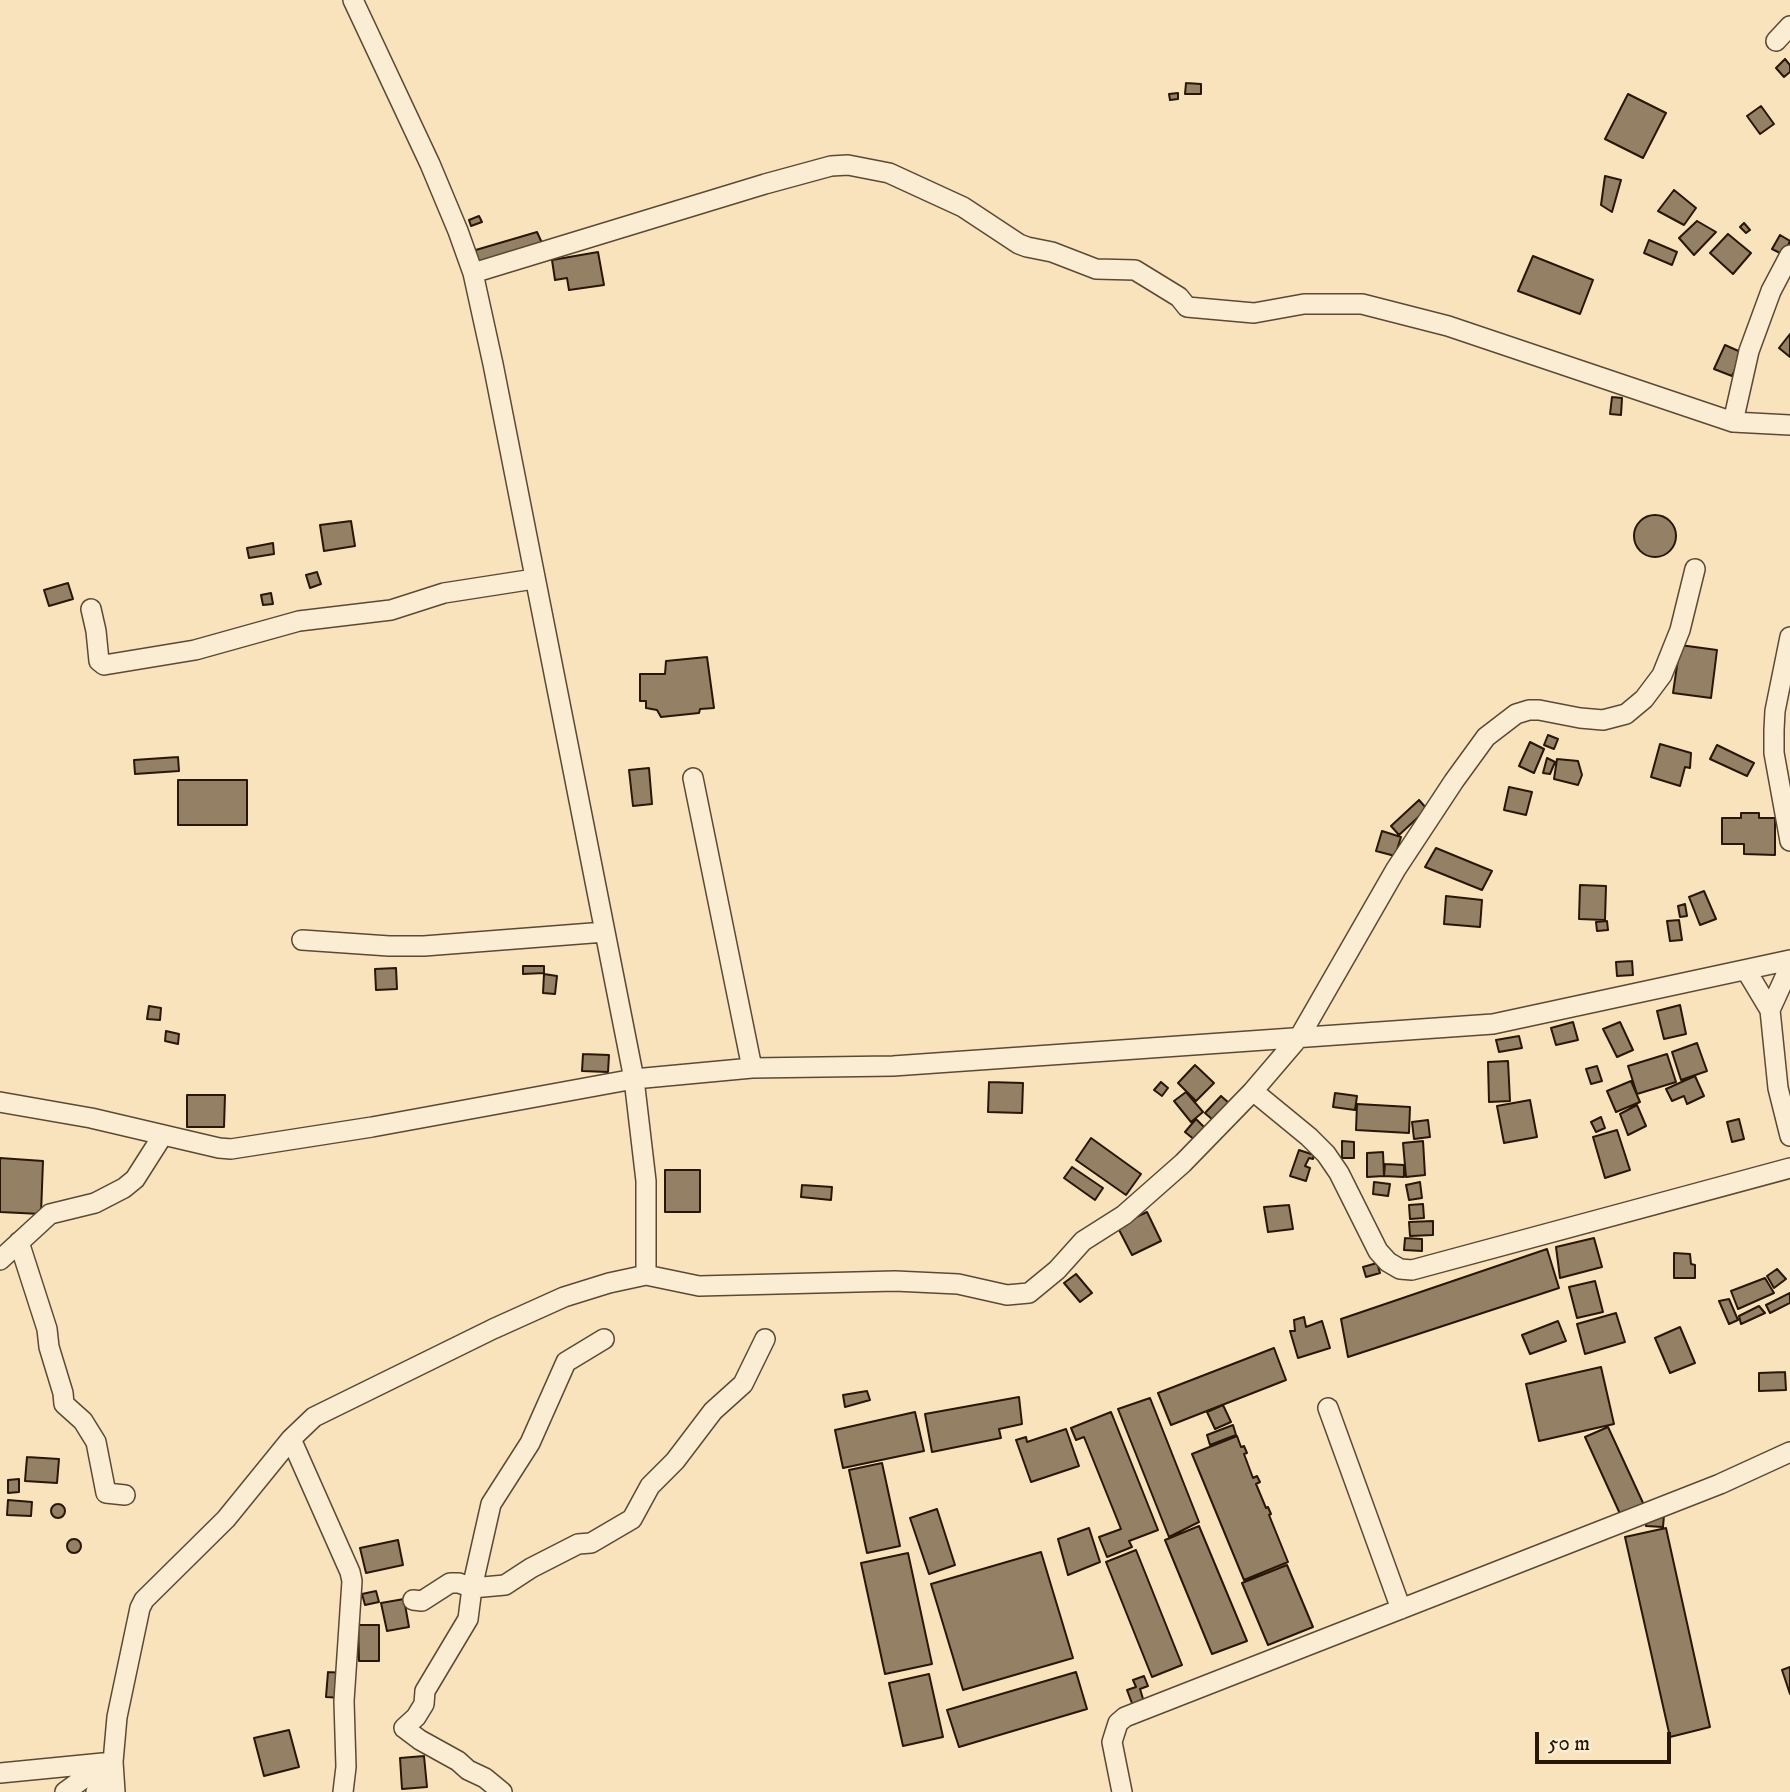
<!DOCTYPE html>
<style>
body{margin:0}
#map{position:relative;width:1790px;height:1792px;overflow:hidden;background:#f8e3bd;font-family:"IM FELL DW Pica",serif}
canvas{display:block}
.scale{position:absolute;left:1535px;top:1732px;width:136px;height:32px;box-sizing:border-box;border:4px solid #281606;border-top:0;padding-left:9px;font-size:21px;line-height:24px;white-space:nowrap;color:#281606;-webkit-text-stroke:5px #faedd4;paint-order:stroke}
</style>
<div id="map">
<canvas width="1790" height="1792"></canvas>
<div class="scale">50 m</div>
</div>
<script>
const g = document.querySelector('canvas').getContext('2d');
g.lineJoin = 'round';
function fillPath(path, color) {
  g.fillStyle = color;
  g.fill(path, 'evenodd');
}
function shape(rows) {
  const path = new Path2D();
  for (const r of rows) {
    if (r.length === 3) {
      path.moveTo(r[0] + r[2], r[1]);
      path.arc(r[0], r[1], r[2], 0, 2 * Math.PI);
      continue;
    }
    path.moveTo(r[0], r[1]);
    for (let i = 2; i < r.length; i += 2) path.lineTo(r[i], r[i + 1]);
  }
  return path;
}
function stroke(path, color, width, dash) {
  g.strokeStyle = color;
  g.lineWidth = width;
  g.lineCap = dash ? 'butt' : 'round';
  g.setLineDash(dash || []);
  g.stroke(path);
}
const building = shape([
 [1785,59,1790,65,1790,72,1784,77,1776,68,1785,59],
 [1186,83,1201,84,1201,94,1185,94,1186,83],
 [1178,93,1178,99,1170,100,1169,94,1178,93],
 [1628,94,1666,113,1643,158,1605,139,1628,94],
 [1761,106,1774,124,1760,134,1747,116,1761,106],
 [1605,176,1621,180,1612,212,1601,205,1605,176],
 [1674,190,1696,208,1684,225,1658,211,1674,190],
 [479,216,482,222,471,226,469,220,479,216],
 [1697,221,1716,232,1694,255,1679,238,1697,221],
 [1744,223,1750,230,1746,233,1740,227,1744,223],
 [537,232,542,243,473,265,469,252,537,232],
 [1728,234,1751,253,1733,274,1710,253,1728,234],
 [1780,235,1790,241,1784,255,1772,249,1780,235],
 [1649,240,1677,252,1672,265,1644,253,1649,240],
 [598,252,604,285,569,290,567,278,555,280,552,260,598,252],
 [1533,256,1593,280,1580,314,1518,291,1533,256],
 [1790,334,1790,357,1779,348,1790,334],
 [1725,345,1743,353,1732,376,1714,369,1725,345],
 [1612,397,1622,398,1621,415,1610,414,1612,397],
 [1655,536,21],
 [351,521,355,546,324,551,320,525,351,521],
 [273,543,274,554,249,558,247,548,273,543],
 [317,572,321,584,310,588,306,575,317,572],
 [68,583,73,599,49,606,44,590,68,583],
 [271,593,273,604,263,605,261,595,271,593],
 [1680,645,1717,650,1711,698,1673,693,1680,645],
 [707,657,714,708,700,709,699,713,661,717,657,710,646,708,646,701,640,701,640,674,665,674,666,661,707,657],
 [1548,735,1558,739,1554,749,1544,745,1548,735],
 [1530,742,1544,749,1534,773,1519,766,1530,742],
 [1660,744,1691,753,1690,768,1685,767,1680,786,1651,777,1660,744],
 [1717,745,1754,763,1747,776,1710,759,1717,745],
 [178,757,179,771,135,774,134,760,178,757],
 [1547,758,1555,762,1550,774,1543,773,1547,758],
 [1557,759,1578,761,1582,775,1578,785,1554,779,1557,759],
 [649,768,652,804,633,806,629,770,649,768],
 [178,780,247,780,247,825,178,825,178,780],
 [1509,787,1532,792,1526,815,1504,810,1509,787],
 [1419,800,1427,809,1399,835,1391,826,1419,800],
 [1741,813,1759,813,1759,818,1775,818,1775,855,1744,854,1744,844,1722,844,1722,818,1741,818,1741,813],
 [1382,831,1401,837,1395,856,1376,851,1382,831],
 [1436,848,1492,871,1482,890,1425,867,1436,848],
 [1580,885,1606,886,1605,920,1579,919,1580,885],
 [1704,891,1716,919,1700,925,1689,897,1704,891],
 [1446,896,1482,900,1480,927,1444,924,1446,896],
 [1685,904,1687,916,1680,917,1678,906,1685,904],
 [1679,920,1682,940,1670,941,1667,921,1679,920],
 [1607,921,1608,930,1597,931,1596,922,1607,921],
 [1632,961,1633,975,1617,976,1616,962,1632,961],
 [523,966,544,966,544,973,523,974,523,966],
 [396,968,397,989,376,990,375,969,396,968],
 [544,974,557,976,555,994,543,993,544,974],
 [1680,1005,1686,1034,1664,1039,1657,1011,1680,1005],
 [149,1006,161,1008,160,1020,147,1019,149,1006],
 [1573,1022,1578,1040,1556,1045,1551,1028,1573,1022],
 [1620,1022,1633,1050,1617,1057,1603,1029,1620,1022],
 [166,1031,179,1034,178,1044,165,1041,166,1031],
 [1519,1036,1522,1048,1499,1052,1496,1040,1519,1036],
 [1697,1043,1707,1071,1681,1080,1672,1052,1697,1043],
 [583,1054,609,1055,608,1072,582,1071,583,1054],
 [1667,1054,1676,1082,1637,1094,1628,1066,1667,1054],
 [1508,1061,1510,1101,1489,1102,1488,1062,1508,1061],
 [1195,1065,1214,1083,1196,1101,1178,1083,1195,1065],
 [1597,1066,1602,1081,1591,1084,1586,1069,1597,1066],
 [1695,1076,1704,1096,1687,1104,1684,1096,1672,1101,1666,1089,1695,1076],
 [1631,1081,1640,1102,1616,1112,1607,1091,1631,1081],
 [989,1082,1023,1083,1022,1113,988,1112,989,1082],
 [1161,1082,1168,1088,1162,1096,1154,1090,1161,1082],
 [1186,1092,1203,1112,1191,1122,1174,1101,1186,1092],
 [1335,1093,1357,1096,1355,1110,1333,1107,1335,1093],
 [187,1095,225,1095,224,1127,187,1127,187,1095],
 [1221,1096,1229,1103,1213,1120,1205,1113,1221,1096],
 [1530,1100,1537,1137,1504,1143,1497,1106,1530,1100],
 [1357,1104,1410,1107,1409,1133,1356,1130,1357,1104],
 [1637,1105,1646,1126,1628,1135,1620,1114,1637,1105],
 [1601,1117,1605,1128,1596,1132,1591,1122,1601,1117],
 [1196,1119,1206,1129,1196,1141,1185,1132,1196,1119],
 [1739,1119,1744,1139,1732,1142,1727,1122,1739,1119],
 [1428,1120,1430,1137,1414,1139,1412,1122,1428,1120],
 [1617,1130,1630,1170,1605,1178,1593,1137,1617,1130],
 [1091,1138,1141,1174,1126,1195,1076,1160,1091,1138],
 [1342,1141,1354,1142,1354,1158,1342,1158,1342,1141],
 [1423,1141,1425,1175,1406,1177,1403,1143,1423,1141],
 [1299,1150,1314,1155,1313,1159,1309,1158,1305,1166,1310,1168,1306,1181,1290,1176,1299,1150],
 [1383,1152,1384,1176,1367,1177,1367,1153,1383,1152],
 [0,1158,43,1161,41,1214,0,1212,0,1158],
 [1385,1164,1404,1165,1404,1177,1384,1176,1385,1164],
 [1072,1167,1103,1188,1095,1200,1064,1178,1072,1167],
 [665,1170,700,1170,700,1212,665,1212,665,1170],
 [1374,1182,1390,1184,1388,1196,1373,1194,1374,1182],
 [1420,1182,1422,1198,1409,1200,1406,1185,1420,1182],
 [802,1185,832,1187,831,1200,801,1197,802,1185],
 [1423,1204,1424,1218,1410,1219,1409,1205,1423,1204],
 [1289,1205,1293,1229,1268,1232,1264,1207,1289,1205],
 [1147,1212,1161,1241,1132,1255,1117,1226,1147,1212],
 [1433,1221,1433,1235,1410,1236,1409,1222,1433,1221],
 [1405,1238,1422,1239,1422,1251,1404,1250,1405,1238],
 [1594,1238,1602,1267,1560,1278,1556,1247,1594,1238],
 [1547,1249,1559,1288,1348,1357,1341,1319,1547,1249],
 [1674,1253,1690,1254,1691,1264,1695,1265,1695,1278,1674,1278,1674,1253],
 [1377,1263,1380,1273,1366,1277,1363,1267,1377,1263],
 [1777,1269,1786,1279,1774,1288,1767,1276,1777,1269],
 [1076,1274,1092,1293,1080,1302,1064,1283,1076,1274],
 [1765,1278,1774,1293,1738,1309,1731,1291,1765,1278],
 [1595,1281,1603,1312,1577,1318,1569,1287,1595,1281],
 [1790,1293,1790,1303,1770,1313,1766,1305,1790,1293],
 [1729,1299,1738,1320,1729,1324,1719,1301,1729,1299],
 [1759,1306,1765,1313,1741,1324,1739,1316,1759,1306],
 [1616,1313,1625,1342,1585,1354,1577,1324,1616,1313],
 [1304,1317,1306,1327,1322,1321,1330,1348,1298,1358,1290,1331,1295,1331,1294,1320,1304,1317],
 [1558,1321,1566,1341,1530,1354,1522,1335,1558,1321],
 [1680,1327,1695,1363,1670,1373,1655,1338,1680,1327],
 [1274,1348,1286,1380,1171,1425,1158,1393,1274,1348],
 [1601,1367,1614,1424,1539,1441,1526,1384,1601,1367],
 [1785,1372,1786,1390,1759,1391,1759,1373,1785,1372],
 [867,1391,870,1400,845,1407,843,1395,867,1391],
 [1019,1397,1022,1424,999,1429,1001,1438,932,1452,925,1414,1019,1397],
 [1150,1398,1199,1522,1169,1537,1118,1409,1150,1398],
 [1223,1405,1231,1422,1215,1429,1207,1412,1223,1405],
 [915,1412,924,1451,843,1468,835,1430,915,1412],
 [1111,1412,1158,1530,1129,1541,1132,1547,1107,1557,1099,1537,1121,1529,1084,1437,1076,1440,1071,1428,1111,1412],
 [1233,1425,1236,1435,1210,1445,1207,1435,1233,1425],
 [1608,1427,1644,1505,1621,1516,1585,1437,1608,1427],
 [1066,1429,1079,1466,1031,1482,1016,1440,1026,1437,1027,1442,1066,1429],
 [1237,1436,1241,1447,1244,1446,1247,1453,1244,1454,1253,1478,1257,1476,1260,1482,1256,1484,1266,1508,1268,1507,1271,1514,1269,1515,1288,1562,1244,1580,1192,1454,1237,1436],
 [27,1457,59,1459,57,1483,25,1481,27,1457],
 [882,1463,900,1546,867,1553,849,1470,882,1463],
 [19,1479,19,1492,8,1493,8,1480,19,1479],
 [8,1500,32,1502,31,1516,7,1515,8,1500],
 [58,1511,7],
 [937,1509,955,1565,929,1574,910,1518,937,1509],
 [1647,1513,1664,1515,1663,1527,1646,1526,1647,1513],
 [1199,1526,1247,1641,1212,1654,1165,1540,1199,1526],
 [1089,1528,1100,1562,1068,1575,1058,1539,1089,1528],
 [1666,1528,1710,1727,1670,1737,1625,1537,1666,1528],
 [74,1546,7],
 [398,1540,403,1565,366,1573,360,1548,398,1540],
 [1136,1550,1182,1665,1152,1677,1106,1562,1136,1550],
 [1041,1552,1073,1658,963,1690,931,1584,1041,1552],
 [908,1553,932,1664,885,1674,861,1563,908,1553],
 [1287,1565,1313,1627,1268,1645,1242,1583,1287,1565],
 [376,1591,379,1602,365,1605,362,1594,376,1591],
 [404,1599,409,1627,387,1631,381,1603,404,1599],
 [358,1625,379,1625,379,1661,359,1661,358,1625],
 [1790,1667,1790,1694,1782,1670,1790,1667],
 [328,1672,344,1673,342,1698,326,1697,328,1672],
 [1076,1672,1087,1709,959,1747,947,1710,1076,1672],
 [929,1674,943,1737,903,1746,889,1683,929,1674],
 [1144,1676,1148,1686,1140,1689,1144,1702,1133,1706,1127,1690,1136,1687,1133,1680,1144,1676],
 [289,1730,299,1767,264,1776,254,1738,289,1730],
 [424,1756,427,1787,402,1789,400,1758,424,1756]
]);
fillPath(building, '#948165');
stroke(building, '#281606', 2);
const minor = shape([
 [353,0,430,164,458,231,473,273,493,364,634,1079,752,1068,893,1066,1493,1024,1790,960],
 [1776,41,1790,26],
 [473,273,765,184,831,166,848,165,889,173,963,207,1019,244,1027,247,1052,252,1096,269,1135,270,1179,297,1187,307,1254,313,1304,304,1362,304,1448,326,1733,422,1790,425],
 [1733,422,1749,351,1771,291,1790,255],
 [91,609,96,631,99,661,104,665,195,650,299,621,391,610,444,593,534,579],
 [1790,637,1775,711,1774,730,1774,753,1790,841],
 [693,778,752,1068],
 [302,940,389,946,424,946,605,932],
 [1746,970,1770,1010,1778,1088,1790,1136],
 [1770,1010,1790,966],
 [1253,1091,1309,1137,1326,1154,1339,1173,1378,1251,1388,1262,1400,1269,1412,1270,1790,1168],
 [0,1102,91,1118,219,1148,231,1149,372,1127,634,1079,646,1181,646,1275],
 [19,1242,47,1329,49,1347,63,1393,64,1404,83,1421,96,1442,106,1493,125,1495],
 [0,1260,50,1214,95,1203,124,1188,135,1179,163,1135],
 [604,1339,566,1362,530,1443,491,1504,472,1588,505,1585,531,1568,578,1544,591,1543,632,1519,650,1486,675,1461,713,1411,743,1384,765,1339],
 [1328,1408,1401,1609],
 [291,1439,350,1572,352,1581,344,1701,346,1767,343,1792],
 [413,1600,422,1601,450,1583,459,1583,472,1588,468,1619,425,1691,424,1704,416,1717,404,1728,420,1740,458,1761,468,1770,485,1778,502,1792],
 [0,1773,113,1762],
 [65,1792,98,1768,113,1762,96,1792],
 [115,1792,113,1762,117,1717,140,1608,144,1600,226,1519,291,1439,314,1417,493,1329,564,1297,609,1283,646,1275,699,1286,895,1281,958,1284,1007,1295,1029,1293,1057,1270,1083,1241,1124,1215,1183,1163,1253,1091,1300,1036,1396,869,1454,781,1486,737,1516,714,1529,710,1539,710,1580,718,1603,720,1626,714,1644,699,1662,675,1680,630,1695,569],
 [1122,1792,1112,1742,1118,1723,1125,1717,1720,1484,1790,1452]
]);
stroke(minor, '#5c4934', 22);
stroke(minor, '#faedd4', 19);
</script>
